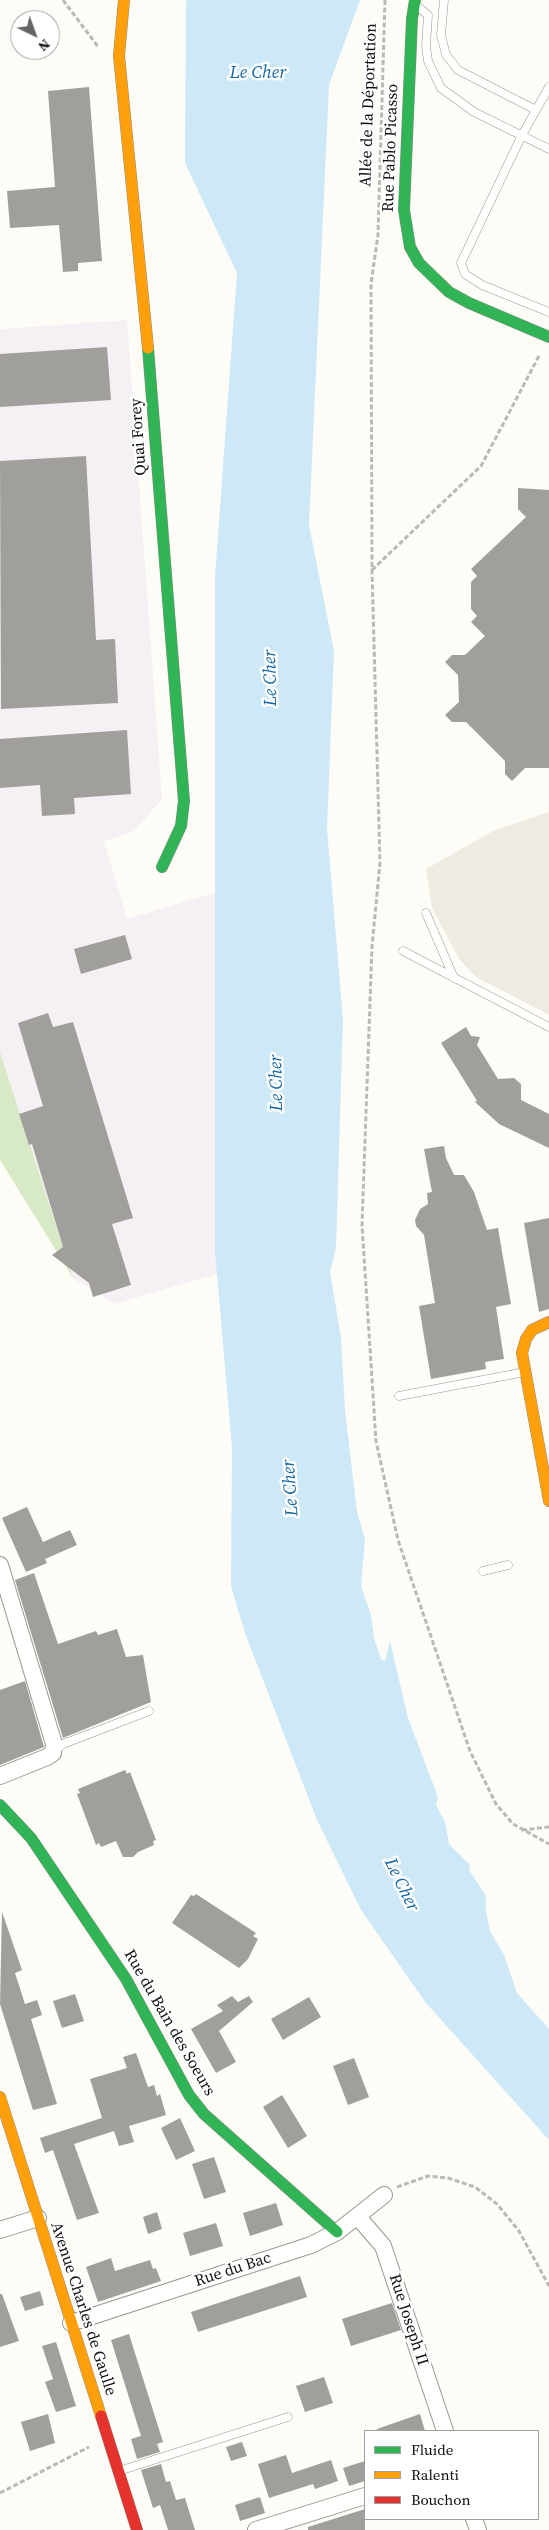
<!DOCTYPE html>
<meta charset="utf-8">
<style>
body{margin:0}
#map{position:relative;width:549px;height:2530px;overflow:hidden;background:#fdfcf7;font-family:"Source Serif 4",serif}
canvas{display:block}
.legend{position:absolute;left:364px;top:2430px;width:175px;height:90px;box-sizing:border-box;background:#fff;border:1px solid #a0a0a0;margin:0;padding:6px 9px;list-style:none;font-size:15px;color:#111}
.legend li{display:flex;align-items:center;gap:10px;height:25px}
.legend b{width:25px;border:1px solid #a0a0a0}
.north{position:absolute;left:10px;top:10px;width:50px;height:50px;box-sizing:border-box;background:#fff;border:1px solid #a0a0a0;border-radius:50%;rotate:138deg;font-size:14px;font-weight:700;line-height:20px;text-align:center;color:#111}
.north::after{content:'';display:block;margin:auto;width:18px;height:22px;background:#646362;clip-path:polygon(50% 0,100% 100%,50% 72%,0 100%)}
</style>
<div id="map">
<canvas width="549" height="2530"></canvas>
<ul class="legend">
<li><b style="height:6px;background:#30b455"></b>Fluide</li>
<li><b style="height:6px;background:#ff9f0a"></b>Ralenti</li>
<li><b style="height:6px;background:#e5322d"></b>Bouchon</li>
</ul>
<div class="north">N</div>
</div>
<script>
const g = document.querySelector('canvas').getContext('2d');
g.lineJoin = 'round';
function fillPath(path, color) {
  g.fillStyle = color;
  g.fill(path, 'evenodd');
}
function shape(rows) {
  const path = new Path2D();
  for (const r of rows) {
    path.moveTo(r[0], r[1]);
    for (let i = 2; i < r.length; i += 2) path.lineTo(r[i], r[i + 1]);
  }
  return path;
}
function stroke(path, color, width, dash) {
  g.strokeStyle = color;
  g.lineWidth = width;
  g.lineCap = dash ? 'butt' : 'round';
  g.setLineDash(dash || []);
  g.stroke(path);
}
function write(font, color, halo, rows, align = 'center') {
  g.font = font + ' "Source Serif 4",serif';
  g.lineWidth = 5;
  g.setLineDash([]);
  g.textBaseline = 'middle';
  g.strokeStyle = halo;
  g.fillStyle = color;
  for (const [text, x, y, turn = 0] of rows) {
    g.save();
    g.translate(x, y);
    g.rotate((+turn || 0) * Math.PI / 180);
    g.textAlign = isNaN(turn) ? turn : align;
    if (halo) g.strokeText(text, 0, 0);
    g.fillText(text, 0, 0);
    g.restore();
  }
}
fillPath(shape([
 [127,320,162,799,134,831,104,841,127,919,217,892,217,1274,114,1304,73,1278,0,1052,0,329]
]), '#f5f0f3');
fillPath(shape([
 [0,1052,73,1278,0,1160]
]), '#d8eac5');
fillPath(shape([
 [549,812,549,1015,476,977,459,959,432,908,426,869,493,831]
]), '#edebe2');
fillPath(shape([
 [186,0,360,0,329,85,309,525,334,651,327,829,343,1019,336,1248,330,1272,341,1338,345,1410,357,1512,365,1539,361,1586,371,1615,374,1638,381,1659,385,1661,390,1641,408,1718,438,1797,436,1805,445,1822,449,1844,470,1865,469,1870,486,1896,486,1911,490,1931,504,1955,517,1993,549,2029,549,2140,426,2003,361,1910,317,1820,245,1633,231,1586,232,1448,215,1251,215,577,237,273,185,163]
]), '#cde8f7');
fillPath(shape([
 [89,87,102,261,78,263,78,271,63,272,59,225,10,228,7,191,55,187,48,91],
 [107,347,111,400,0,407,0,354],
 [86,456,96,640,115,639,118,703,1,709,0,461],
 [518,488,549,490,549,768,525,768,512,781,505,774,505,761,466,722,452,722,445,715,459,702,458,675,445,662,452,655,465,655,485,636,471,622,477,616,471,609,471,582,477,576,471,569,526,517,518,509],
 [127,730,131,794,74,798,75,814,42,816,40,785,0,788,0,739],
 [125,935,132,959,81,974,74,949],
 [48,1013,53,1027,73,1022,133,1218,112,1224,131,1285,93,1297,89,1283,52,1255,63,1247,32,1144,29,1145,19,1114,43,1106,18,1023],
 [466,1027,471,1036,480,1037,477,1045,498,1079,514,1078,521,1084,521,1100,549,1114,549,1148,499,1124,475,1102,477,1101,441,1043],
 [444,1146,446,1158,454,1175,464,1175,474,1192,487,1230,498,1228,511,1304,496,1307,504,1359,485,1362,486,1369,431,1379,419,1306,435,1303,424,1235,416,1226,415,1220,420,1209,428,1204,427,1193,432,1192,424,1149],
 [549,1218,549,1309,539,1312,524,1223],
 [27,1507,43,1542,70,1530,77,1545,45,1559,47,1563,26,1572,2,1518],
 [34,1573,58,1644,96,1631,98,1635,117,1629,126,1657,143,1655,151,1702,63,1738,15,1580],
 [25,1681,44,1747,0,1765,0,1690],
 [125,1770,127,1774,130,1772,156,1840,153,1841,154,1845,138,1852,133,1857,123,1857,116,1841,101,1847,99,1843,96,1845,77,1794,80,1793,78,1789],
 [196,1894,256,1933,253,1936,258,1939,248,1959,239,1968,172,1923,191,1895,194,1896],
 [2,1912,22,1970,15,1973,25,2004,37,2000,42,2015,31,2019,57,2104,33,2110,0,2004],
 [75,1994,84,2021,62,2028,53,2001],
 [232,1996,238,2002,249,1996,253,2002,219,2031,236,2062,216,2073,191,2029,223,2011,217,2005],
 [309,1997,321,2017,283,2040,271,2019],
 [136,2053,148,2087,154,2085,157,2096,160,2094,166,2115,129,2126,134,2142,119,2146,114,2131,74,2144,99,2213,77,2220,53,2150,45,2153,40,2138,102,2118,90,2079,127,2068,123,2057],
 [354,2058,369,2097,348,2105,333,2066],
 [282,2095,307,2136,288,2148,263,2107],
 [180,2118,195,2151,176,2160,161,2128],
 [214,2157,226,2192,204,2199,192,2164],
 [276,2203,283,2225,250,2236,243,2213],
 [157,2212,162,2229,148,2234,143,2217],
 [216,2223,223,2246,190,2256,183,2233],
 [111,2258,115,2271,150,2260,153,2269,156,2268,161,2281,98,2302,86,2267],
 [300,2276,307,2297,198,2332,191,2312],
 [40,2291,44,2305,25,2311,20,2297],
 [0,2294,2,2294,19,2341,0,2347],
 [392,2303,401,2330,351,2346,342,2319],
 [129,2334,163,2442,157,2444,160,2452,137,2459,131,2439,141,2436,111,2340],
 [56,2342,76,2406,56,2412,45,2382,53,2379,42,2346],
 [324,2377,333,2403,305,2412,296,2386],
 [48,2414,55,2443,30,2451,21,2422],
 [420,2414,425,2431,377,2431,377,2429],
 [242,2442,247,2456,231,2461,226,2447],
 [286,2455,292,2473,331,2460,338,2481,315,2489,313,2484,269,2498,258,2464],
 [365,2461,365,2481,349,2486,343,2468],
 [161,2464,166,2482,170,2481,176,2500,185,2498,195,2530,168,2530,160,2505,153,2508,141,2470],
 [260,2497,265,2513,240,2521,235,2505],
 [365,2509,365,2530,308,2530,308,2527]
]), '#a19f9c');
const lane = shape([
 [444,0,441,35,446,55,458,70,536,110],
 [417,6,428,15,426,46,428,61,441,88,474,112,549,149],
 [549,87,522,135,461,263,465,274,482,285,549,312],
 [426,913,454,978],
 [403,951,549,1027],
 [399,1396,525,1372],
 [483,1571,508,1565],
 [54,1752,63,1744,149,1711],
 [122,2470,288,2417]
]);
const street = shape([
 [0,1565,54,1744,53,1753,47,1757,0,1776],
 [358,2217,383,2246,445,2431],
 [0,2230,38,2218],
 [71,2323,311,2245,337,2232,384,2195],
 [474,2519,478,2530],
 [256,2530,365,2496]
]);
const fast = shape([
 [415,0,412,19,404,210,410,247,419,263,449,292,469,303,549,337],
 [148,348,184,801,181,826,162,867],
 [0,1805,31,1838,126,1979,189,2095,204,2114,337,2232]
]);
const slow = shape([
 [124,0,119,56,148,348],
 [549,1322,532,1330,526,1339,522,1353,549,1501],
 [0,2097,101,2416]
]);
const jam = shape([
 [101,2416,137,2530]
]);
stroke(lane, '#979795', 9);
stroke(street, '#979795', 18);
stroke(fast, '#8e8d8b', 12);
stroke(slow, '#8e8d8b', 12);
stroke(jam, '#8e8d8b', 12);
stroke(shape([
 [63,0,99,48],
 [385,0,378,235,371,284,372,570,380,863,372,946,362,1225,376,1441,398,1540,470,1751,496,1804,513,1824,549,1844],
 [372,570,481,466,540,354],
 [522,1830,549,1827],
 [397,2187,428,2176,448,2178,475,2187,497,2204,519,2231,549,2286],
 [0,2493,89,2447]
]), '#b9b9b8', 3, [5, 2.5]);
stroke(lane, '#fffffe', 8);
stroke(street, '#fffffe', 16);
stroke(fast, '#30b455', 11);
stroke(slow, '#ff9f0a', 11);
stroke(jam, '#e5322d', 11);
write('16px', '#111', '#fff', [
 ["Allée de la Déportation",369,105,-88],
 ["Rue Pablo Picasso",391,148,-88],
 ["Quai Forey",139,437,-94],
 ["Rue du Bain des Soeurs",169,2023,60],
 ["Rue du Bac",233,2270,-18],
 ["Avenue Charles de Gaulle",83,2309,72],
 ["Rue Joseph II",408,2320,72]
]);
write('italic 18px', '#1768a6', '#fff', [
 ["Le Cher",258,73],
 ["Le Cher",271,678,-91],
 ["Le Cher",277,1083,-91],
 ["Le Cher",291,1488,-94],
 ["Le Cher",401,1885,64]
]);
</script>
